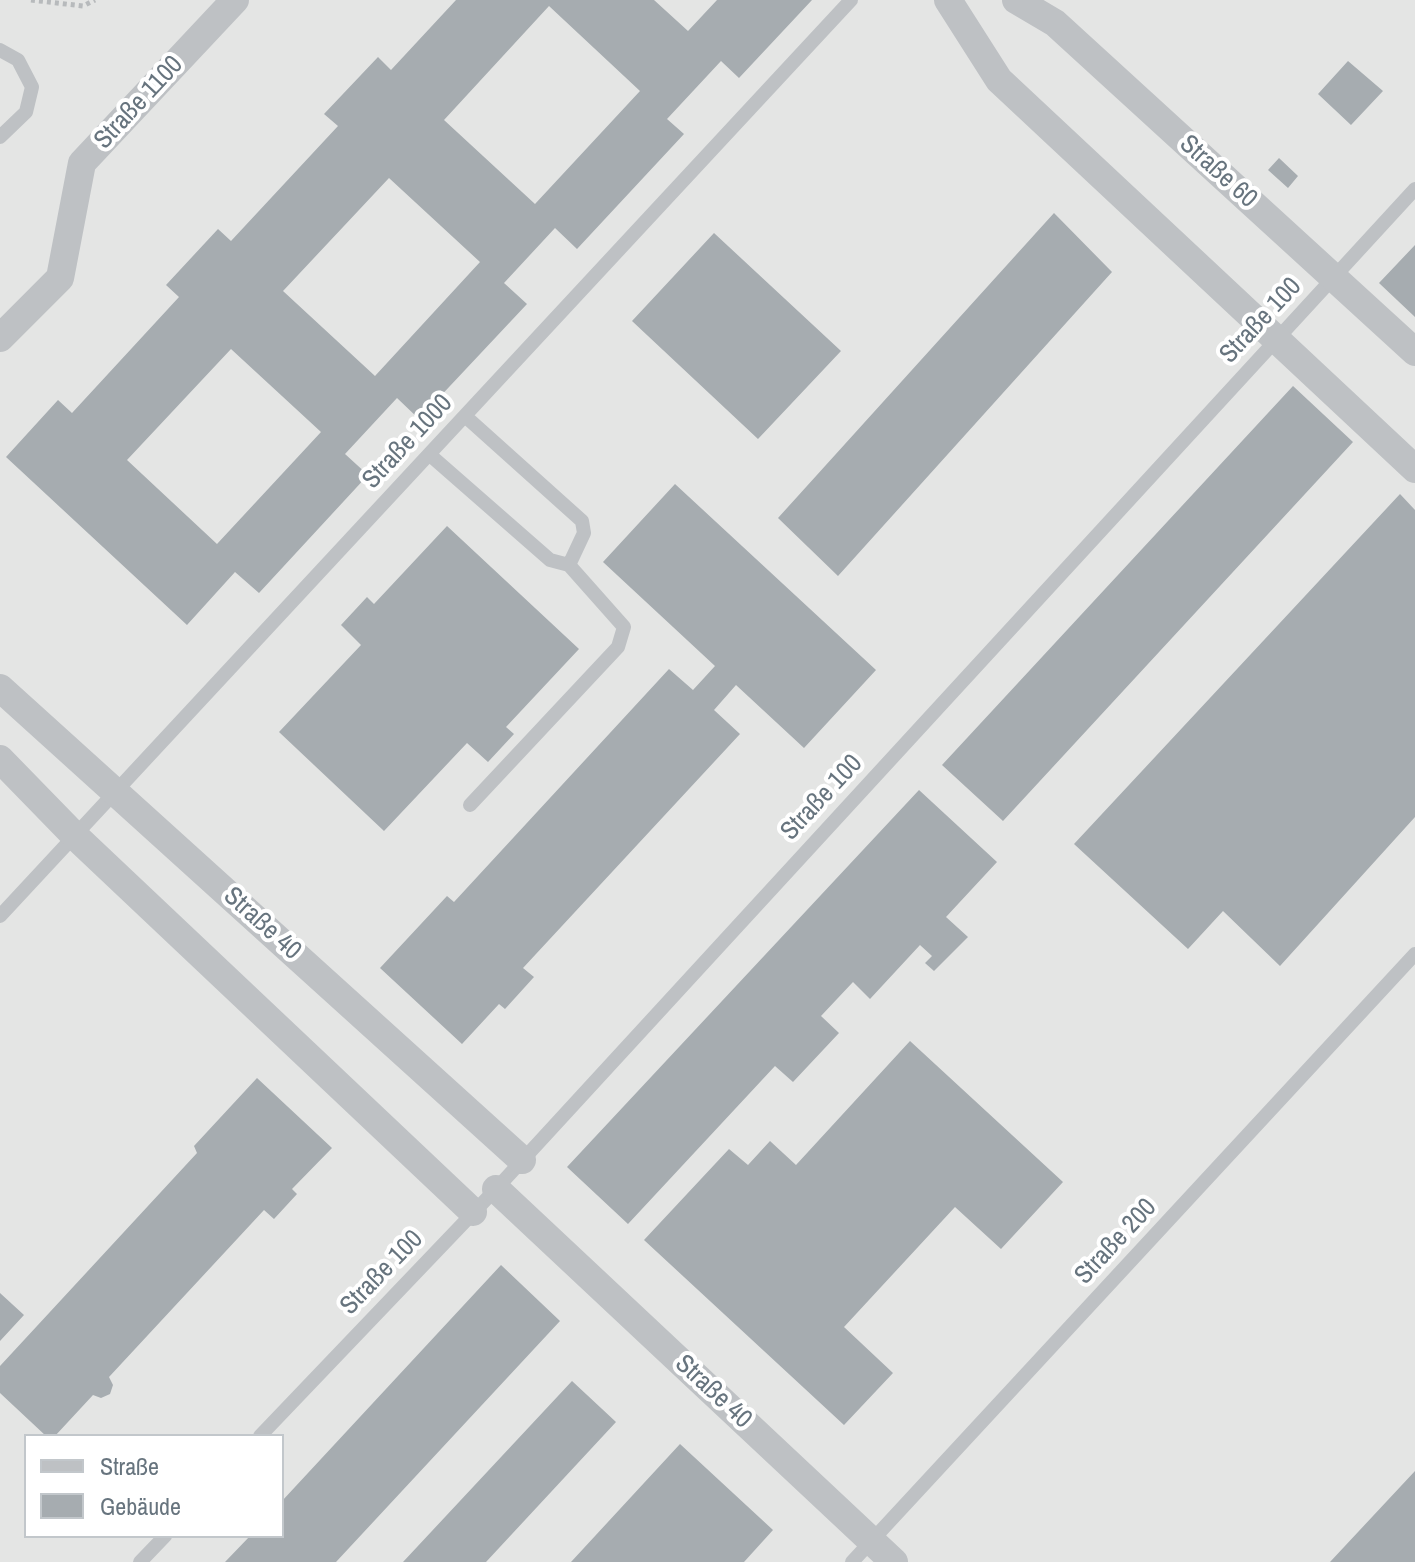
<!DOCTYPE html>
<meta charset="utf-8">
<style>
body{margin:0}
#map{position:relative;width:1415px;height:1562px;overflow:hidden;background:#f4f4f1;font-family:"Archivo Narrow",sans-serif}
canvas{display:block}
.legend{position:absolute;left:24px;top:1434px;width:260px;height:104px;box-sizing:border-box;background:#fff;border:2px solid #c2c7cb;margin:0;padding:10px 14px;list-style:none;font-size:24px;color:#67747e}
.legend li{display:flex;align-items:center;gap:16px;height:40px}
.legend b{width:40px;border:2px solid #c2c7cb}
</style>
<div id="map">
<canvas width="1415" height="1562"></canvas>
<ul class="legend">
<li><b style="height:10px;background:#bec1c4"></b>Straße</li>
<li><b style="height:22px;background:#a6acb0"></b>Gebäude</li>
</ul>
</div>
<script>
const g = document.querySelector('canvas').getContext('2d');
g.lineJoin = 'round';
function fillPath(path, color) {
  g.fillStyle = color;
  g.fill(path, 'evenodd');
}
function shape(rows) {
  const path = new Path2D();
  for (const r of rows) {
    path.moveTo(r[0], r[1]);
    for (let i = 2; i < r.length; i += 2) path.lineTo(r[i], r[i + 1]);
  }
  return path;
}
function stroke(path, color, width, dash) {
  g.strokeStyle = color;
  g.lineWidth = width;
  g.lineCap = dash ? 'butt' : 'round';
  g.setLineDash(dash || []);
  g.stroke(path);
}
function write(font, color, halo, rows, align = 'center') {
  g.font = font + ' "Archivo Narrow",sans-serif';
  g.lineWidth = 8;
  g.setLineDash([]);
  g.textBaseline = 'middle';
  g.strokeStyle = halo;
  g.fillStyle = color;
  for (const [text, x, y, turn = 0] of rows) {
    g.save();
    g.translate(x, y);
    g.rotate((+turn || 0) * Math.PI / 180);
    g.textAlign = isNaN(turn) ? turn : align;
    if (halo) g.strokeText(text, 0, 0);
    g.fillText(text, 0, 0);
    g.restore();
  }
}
fillPath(shape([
 [0,0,1415,0,1415,1562,0,1562],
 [26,1436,282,1436,282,1536,26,1536]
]), '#e4e5e4');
fillPath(shape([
 [456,0,654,0,688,31,717,0,812,0,739,78,721,61,667,119,684,134,577,249,555,228,504,283,527,304,419,419,397,398,345,454,368,475,259,593,235,572,187,625,6,457,58,400,72,413,179,297,166,285,218,229,231,241,338,126,324,114,378,57,391,70],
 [549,6,640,91,535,204,444,120],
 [389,178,480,262,375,376,283,291],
 [231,349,321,432,217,544,127,460],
 [1348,61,1383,91,1351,125,1318,94],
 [1279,158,1298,176,1288,188,1268,170],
 [1054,213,1112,272,838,576,778,518],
 [714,233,841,351,758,439,632,321],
 [1415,245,1415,317,1379,283],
 [1293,386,1353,442,1003,821,942,765],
 [675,484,876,670,804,748,736,685,714,710,740,734,523,968,534,977,505,1009,499,1004,462,1044,380,968,447,896,454,902,669,669,693,690,715,666,603,562],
 [1400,494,1415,510,1415,817,1280,966,1223,911,1188,949,1074,844],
 [447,526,579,649,506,727,514,734,488,762,467,743,384,831,279,732,361,645,341,625,367,597,374,604],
 [919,790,997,862,946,917,968,937,934,971,925,963,932,956,920,945,870,999,853,982,821,1016,839,1033,793,1082,775,1066,628,1224,567,1167],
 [910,1041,1063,1182,1001,1249,955,1207,844,1327,893,1373,844,1425,644,1240,729,1149,748,1165,770,1141,796,1165],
 [257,1078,332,1148,292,1189,297,1194,274,1219,264,1210,109,1377,113,1385,110,1394,101,1398,93,1395,55,1436,46,1436,0,1393,0,1366,197,1153,194,1146],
 [501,1265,560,1321,336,1562,225,1562,250,1536,282,1536,282,1501],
 [0,1293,24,1315,0,1341],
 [572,1381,616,1422,486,1562,403,1562],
 [680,1444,773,1530,744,1562,571,1562],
 [1415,1471,1415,1562,1330,1562]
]), '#a6acb0');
stroke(shape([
 [31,0,83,6,95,0]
]), '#b7babc', 5, [4, 4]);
stroke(shape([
 [0,50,18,60,32,87,26,112,0,137],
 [465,416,582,521,584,533,569,565,624,627,618,647,470,805],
 [430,455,550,560,569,565],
 [0,916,851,0],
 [260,1436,496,1189,1415,189],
 [140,1562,165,1536],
 [852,1562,1415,954]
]), '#bec1c4', 14);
stroke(shape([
 [948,0,999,80,1415,469],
 [1016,0,1055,23,1415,352],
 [0,338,60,278,82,163,235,0],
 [0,688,522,1160],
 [0,759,75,836,473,1212],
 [496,1189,894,1562]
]), '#bec1c4', 28);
write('26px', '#67747e', '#fff', [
 ["Straße 1100",139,103,-47],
 ["Straße 60",1218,172,42],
 ["Straße 100",1261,321,-47],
 ["Straße 1000",408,442,-47],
 ["Straße 100",822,798,-47],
 ["Straße 40",262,924,42],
 ["Straße 200",1116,1242,-47],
 ["Straße 100",382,1273,-46],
 ["Straße 40",713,1392,43]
]);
</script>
